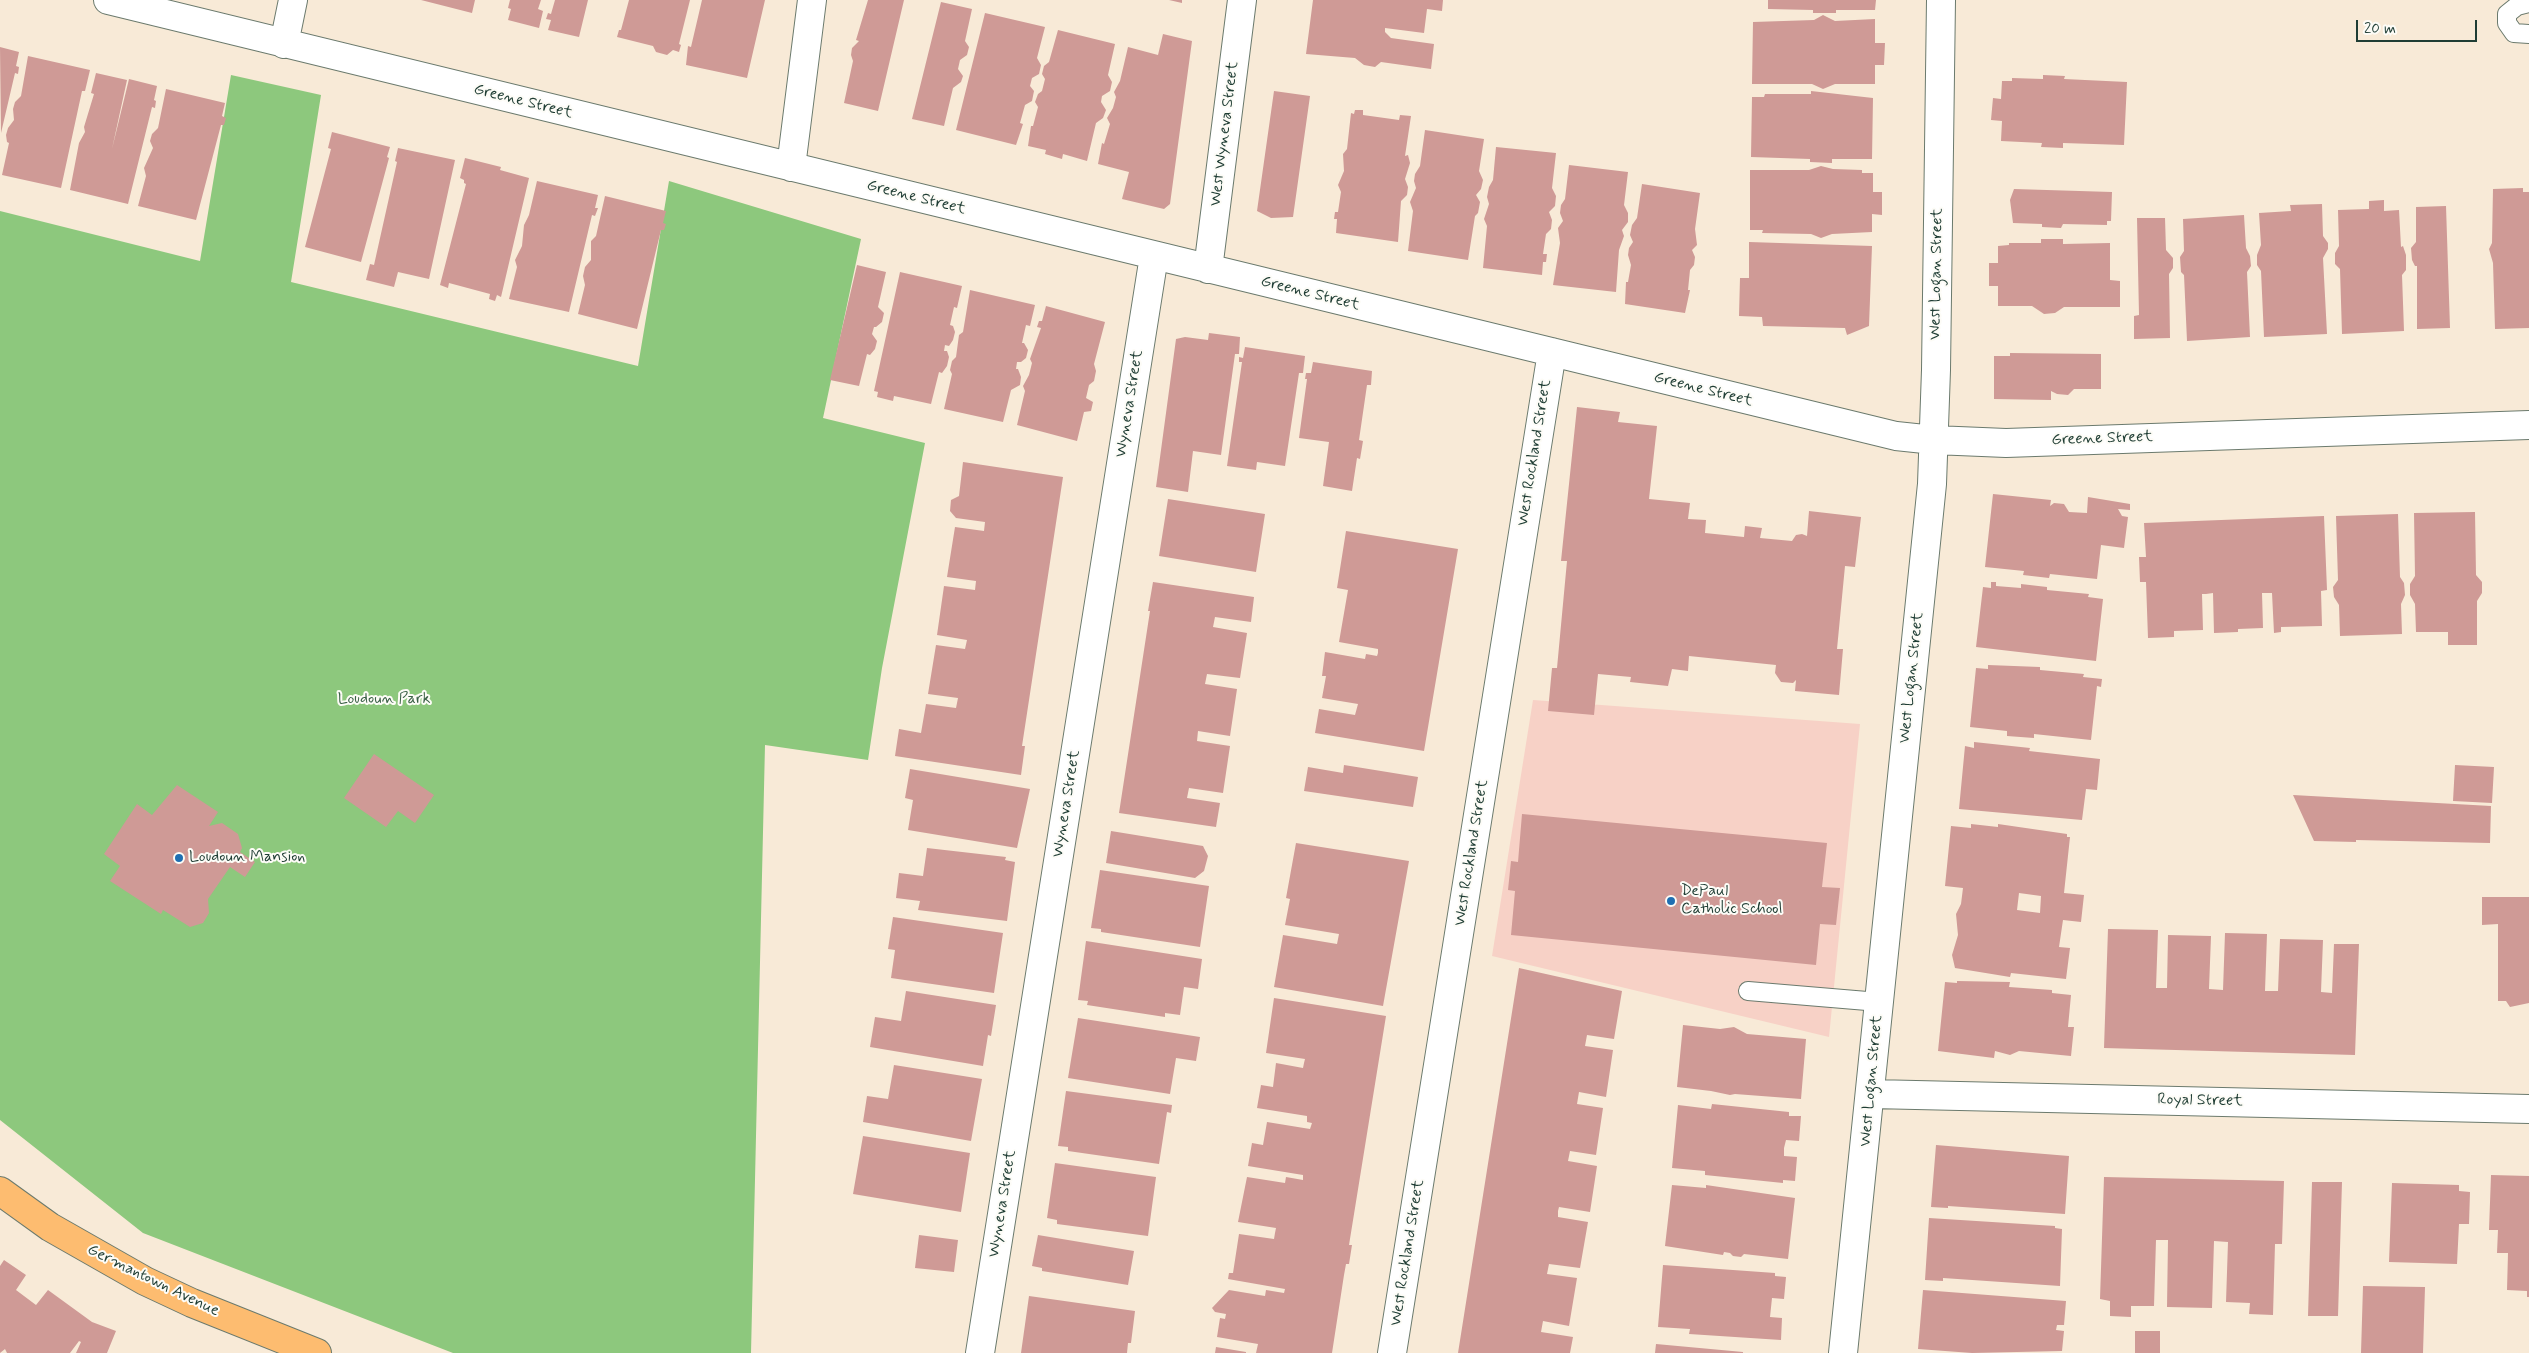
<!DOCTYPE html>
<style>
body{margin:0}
#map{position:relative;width:2529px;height:1353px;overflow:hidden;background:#f8ead7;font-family:Mynerve,sans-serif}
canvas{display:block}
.scale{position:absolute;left:2356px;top:20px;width:121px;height:22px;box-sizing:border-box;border:2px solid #1f3d34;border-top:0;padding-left:6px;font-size:15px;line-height:18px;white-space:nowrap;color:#1f3d34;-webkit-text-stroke:4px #fdfcf7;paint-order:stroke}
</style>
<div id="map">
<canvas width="2529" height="1353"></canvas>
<div class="scale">20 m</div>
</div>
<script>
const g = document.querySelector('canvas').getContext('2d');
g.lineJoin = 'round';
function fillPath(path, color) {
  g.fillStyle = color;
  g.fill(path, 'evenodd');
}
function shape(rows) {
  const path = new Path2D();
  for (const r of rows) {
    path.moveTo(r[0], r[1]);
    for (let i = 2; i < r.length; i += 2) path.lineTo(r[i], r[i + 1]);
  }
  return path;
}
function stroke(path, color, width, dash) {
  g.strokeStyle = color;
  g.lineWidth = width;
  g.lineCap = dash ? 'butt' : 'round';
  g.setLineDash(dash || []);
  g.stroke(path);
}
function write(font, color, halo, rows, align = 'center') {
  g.font = font + ' Mynerve,sans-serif';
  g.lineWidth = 4;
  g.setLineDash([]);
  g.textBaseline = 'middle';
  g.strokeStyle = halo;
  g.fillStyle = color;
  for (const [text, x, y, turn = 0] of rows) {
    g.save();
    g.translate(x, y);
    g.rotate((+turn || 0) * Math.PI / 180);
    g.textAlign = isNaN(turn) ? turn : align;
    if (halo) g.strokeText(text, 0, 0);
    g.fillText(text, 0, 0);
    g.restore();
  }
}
fillPath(shape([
 [1533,700,1860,724,1829,1037,1492,956]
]), '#f7d1c6');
fillPath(shape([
 [231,75,321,95,291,282,638,366,669,181,861,239,823,418,925,443,882,668,868,760,765,745,751,1353,453,1353,143,1233,0,1120,0,211,200,261]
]), '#8dc87d');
fillPath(shape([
 [421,0,475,0,472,13],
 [510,0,541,0,538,9,543,11,539,28,508,20,511,9,508,8],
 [555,0,588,0,579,37,548,30,551,20,546,19,548,13,551,14],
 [629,0,690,0,679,44,681,45,679,52,673,50,667,55,656,52,653,46,617,37,619,30,621,30],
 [702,0,765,0,747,78,686,65,688,46,691,47],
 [868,0,904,0,878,111,844,103,853,61,851,55,852,48,859,41,856,40],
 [1169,0,1182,0,1182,3],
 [1313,0,1443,0,1442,11,1427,9,1424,33,1385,28,1385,32,1391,38,1434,44,1431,69,1381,62,1375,67,1364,65,1355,58,1306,54],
 [1768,0,1876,0,1875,10,1836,10,1836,13,1813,13,1813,10,1768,9],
 [941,2,972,9,965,41,969,47,967,55,960,60,958,69,963,76,961,82,953,88,944,126,912,119],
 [985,13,1045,27,1037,58,1041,65,1039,74,1032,78,1030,86,1034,91,1032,101,1025,105,1020,123,1023,124,1016,145,956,130],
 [1823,15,1835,21,1875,19,1875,43,1885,43,1884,65,1875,65,1875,84,1835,84,1823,89,1812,84,1752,84,1753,22,1814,20],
 [1058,30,1115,44,1108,75,1112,82,1110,91,1102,96,1101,102,1106,110,1103,118,1096,123,1087,161,1063,154,1062,159,1045,154,1046,150,1028,146,1031,126,1033,126,1038,107,1035,102,1038,94,1042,91,1045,79,1042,74,1044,66,1049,62],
 [1163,34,1192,41,1170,204,1164,209,1122,199,1129,172,1098,164,1102,143,1104,144,1110,124,1107,118,1113,108,1116,97,1114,92,1120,81,1128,47,1158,55],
 [0,47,19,52,16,66,19,67,18,74,15,73,1,133],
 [28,56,90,70,85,91,82,91,61,188,2,175,9,143,7,142,6,135,8,128,14,120,13,109,15,102,21,96],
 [96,73,127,80,112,149,129,79,157,86,154,100,156,101,155,108,152,107,128,204,70,190,79,143,85,132,84,127,94,94,91,93],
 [2043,75,2065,76,2064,79,2127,82,2124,145,2063,143,2063,148,2041,147,2042,143,2001,141,2002,121,1991,120,1993,98,2001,99,2002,81,2012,81,2012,78,2043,79],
 [166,89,225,103,222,116,226,118,224,125,221,125,196,220,138,206,146,176,144,168,153,148,150,141,152,134,158,128],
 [1274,91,1310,96,1293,217,1271,218,1257,211],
 [1811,91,1873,98,1872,159,1832,159,1832,163,1810,162,1810,159,1751,157,1752,97,1764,97,1765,94,1811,94],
 [1355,110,1363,110,1363,115,1399,120,1400,115,1411,116,1405,156,1408,155,1410,163,1405,179,1408,187,1407,195,1401,201,1398,242,1336,233,1337,219,1334,219,1335,212,1338,212,1341,192,1338,185,1344,171,1343,154,1347,149,1351,113,1354,114],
 [1425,130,1484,139,1479,171,1483,180,1481,189,1476,195,1480,202,1478,213,1475,216,1468,260,1408,251,1413,211,1410,202,1416,188,1414,181,1415,174,1420,166],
 [332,132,390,147,387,157,389,158,361,262,305,247,331,149,328,148],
 [1496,147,1556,153,1552,188,1556,196,1555,206,1549,212,1552,220,1551,229,1546,234,1543,254,1547,254,1546,262,1543,262,1542,275,1483,268,1487,226,1484,219,1489,204,1487,197,1489,187,1493,180],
 [398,148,455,160,429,279,398,272,394,287,366,280,370,264,374,265,397,162,395,161],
 [465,158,501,167,500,170,529,178,501,297,497,295,495,301,489,299,490,294,449,283,448,288,440,285,466,184,464,183,464,180,460,178],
 [1569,165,1628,172,1624,205,1628,213,1628,222,1622,230,1624,236,1619,250,1616,292,1553,285,1560,243,1558,228,1563,221,1560,213,1561,205,1565,199],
 [1821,166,1833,169,1862,170,1862,173,1873,173,1873,192,1882,192,1882,215,1872,214,1872,232,1832,234,1821,238,1811,234,1762,233,1763,230,1750,230,1750,170,1809,170],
 [537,181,598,195,595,208,598,208,595,216,592,215,569,312,509,299,517,267,515,260,522,246,524,225,529,215],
 [1642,184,1700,193,1695,229,1697,245,1692,250,1695,257,1694,265,1690,270,1688,290,1690,290,1685,313,1625,304,1626,282,1628,282,1631,265,1628,255,1629,248,1633,242,1630,235,1632,225,1637,218],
 [2523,188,2523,192,2529,192,2529,328,2495,329,2493,263,2489,249,2492,243,2493,189],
 [2014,189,2112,192,2111,221,2107,221,2107,225,2063,224,2061,228,2042,227,2042,224,2013,223,2010,200],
 [605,196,666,211,663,223,666,224,664,230,661,230,637,329,578,314,585,285,583,276,585,267,591,260,591,241,596,236],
 [2384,200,2384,211,2399,210,2401,247,2403,246,2406,255,2406,270,2402,275,2404,331,2342,334,2340,269,2335,264,2335,253,2339,246,2338,210,2369,209,2369,201],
 [2322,204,2323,236,2328,243,2328,249,2323,258,2327,334,2264,337,2261,271,2257,265,2257,255,2261,245,2259,213,2291,211,2290,205],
 [2446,206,2450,328,2417,329,2417,266,2415,266,2412,260,2411,248,2416,242,2416,207],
 [2244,215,2246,248,2250,256,2251,266,2247,272,2250,337,2187,341,2184,275,2181,272,2180,257,2184,251,2183,219],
 [2137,218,2165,218,2166,250,2173,258,2173,268,2169,274,2170,338,2134,339,2134,316,2139,315],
 [2041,239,2063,239,2063,244,2110,243,2110,280,2120,281,2120,307,2064,307,2055,313,2044,314,2032,306,1998,306,1998,286,1989,286,1989,263,1998,263,1998,246,2009,245,2009,243,2041,243],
 [1749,242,1872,246,1869,326,1847,335,1845,328,1763,326,1762,317,1739,316,1740,278,1749,278],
 [857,265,886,272,878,307,884,313,882,322,876,327,874,327,872,334,877,341,875,349,870,355,867,354,859,386,830,380],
 [900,272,962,286,957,308,954,307,950,325,953,326,955,332,953,340,949,346,945,345,944,351,947,351,949,357,947,366,942,373,939,372,931,404,894,396,893,401,877,397,878,392,874,391],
 [970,290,1035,305,1030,326,1026,325,1022,343,1024,343,1028,350,1026,358,1021,362,1017,362,1016,369,1018,369,1021,377,1020,385,1011,390,1003,422,944,409,952,374,950,370,952,361,956,357,959,335,963,332],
 [1046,306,1105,322,1094,364,1096,371,1094,381,1089,385,1086,398,1093,402,1091,411,1084,412,1077,441,1017,425,1025,391,1023,386,1029,375,1032,363,1030,359,1041,328,1037,327,1039,321,1042,321],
 [1209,333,1240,337,1239,354,1235,354,1221,455,1193,451,1188,492,1156,487,1176,339,1185,337,1208,340],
 [1245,347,1305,356,1303,373,1299,373,1285,466,1257,462,1256,470,1227,466,1242,362,1239,362,1239,357,1243,358],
 [2010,353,2101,354,2101,389,2074,389,2068,395,2057,394,2051,391,2051,400,1994,399,1994,356,2010,356],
 [1313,362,1372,371,1371,385,1367,385,1359,440,1363,441,1360,459,1357,458,1352,491,1323,486,1329,442,1299,438,1307,379,1305,379,1306,373,1311,373],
 [1577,407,1620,412,1618,422,1657,426,1649,499,1690,503,1688,519,1706,520,1705,533,1744,537,1745,526,1762,528,1760,538,1792,541,1796,535,1802,534,1807,536,1809,511,1861,517,1855,567,1845,566,1837,649,1843,649,1839,695,1795,691,1796,680,1793,683,1781,682,1775,673,1776,665,1689,656,1688,671,1672,669,1668,686,1630,682,1631,677,1598,674,1594,715,1548,711,1552,668,1557,668,1567,561,1561,561],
 [963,462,1063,477,1022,746,1025,746,1021,775,895,756,899,729,921,733,926,704,956,708,958,698,928,694,936,645,965,649,967,640,937,635,944,586,975,590,976,581,947,577,955,527,984,531,985,522,956,518,950,511,951,500,959,496],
 [1993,494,2051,500,2050,506,2054,503,2064,504,2069,512,2087,513,2088,497,2130,504,2130,510,2118,509,2122,516,2128,517,2124,548,2101,545,2097,579,2050,574,2049,578,2023,575,2024,571,1985,567],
 [1168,499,1265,514,1256,572,1159,556],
 [2475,512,2476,575,2482,582,2482,593,2477,601,2477,645,2448,645,2448,632,2416,632,2415,604,2410,595,2410,584,2415,576,2414,513],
 [2398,514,2400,577,2404,583,2405,595,2401,604,2402,634,2340,636,2339,605,2334,597,2333,587,2338,580,2336,516],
 [2324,516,2327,590,2321,591,2322,626,2281,627,2281,632,2274,633,2272,593,2262,593,2263,628,2238,629,2238,632,2214,633,2213,593,2206,594,2202,594,2203,630,2174,631,2174,637,2148,638,2146,582,2140,582,2139,557,2146,557,2144,523],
 [1346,531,1458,549,1424,751,1315,733,1319,709,1355,715,1358,704,1322,698,1326,676,1322,676,1325,652,1365,659,1366,654,1377,656,1378,653,1378,649,1339,642,1348,590,1337,588],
 [1153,582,1254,597,1251,622,1215,617,1213,627,1247,633,1240,678,1207,674,1205,684,1237,689,1230,736,1198,731,1197,741,1230,746,1223,793,1189,788,1187,798,1220,803,1216,827,1119,813,1150,611,1148,611],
 [1991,582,1996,582,1996,586,2021,588,2021,584,2047,587,2047,590,2089,594,2088,597,2103,599,2096,661,1976,647,1983,587,1991,588],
 [1988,665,2040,667,2040,670,2084,674,2083,677,2102,679,2101,687,2097,686,2091,740,2034,734,2034,738,2007,736,2007,731,1970,727,1976,668,1988,669],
 [1974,742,2030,748,2029,751,2100,759,2097,790,2086,789,2082,820,1959,809,1965,746,1974,748],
 [374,754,434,795,415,823,398,811,386,827,344,798],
 [1344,765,1418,777,1413,807,1304,791,1308,767,1343,773],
 [2455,765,2494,767,2492,803,2453,801],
 [910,769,1030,789,1017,848,908,830,913,800,905,798],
 [177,785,218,812,209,826,222,823,238,834,242,848,240,852,255,862,245,877,230,867,208,899,209,913,203,923,190,927,163,910,161,914,110,881,120,866,104,854,137,804,152,815],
 [2293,795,2491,806,2490,843,2356,840,2356,842,2314,841],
 [1522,814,1827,843,1822,887,1840,888,1836,925,1820,924,1816,965,1511,935,1515,891,1508,890,1511,861,1518,862],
 [1971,824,1998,827,1998,824,2067,834,2067,837,2070,837,2064,893,2084,895,2081,922,2063,920,2059,947,2070,948,2066,979,2011,973,2010,977,1955,968,1952,955,1958,935,1956,914,1961,904,1963,888,1945,886,1951,826,1971,828],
 [2019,893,2041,896,2040,913,2017,910],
 [1111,831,1203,846,1208,856,1204,871,1195,878,1106,863],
 [1296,843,1409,861,1383,1006,1274,987,1283,935,1337,944,1339,934,1285,925,1290,899,1286,898],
 [927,848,1006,857,1005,860,1015,862,1007,921,918,910,920,901,896,898,899,873,923,876],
 [1100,870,1209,886,1200,947,1101,932,1101,929,1091,928],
 [2482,897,2529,897,2529,1003,2510,1007,2506,1001,2498,1001,2498,924,2482,925],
 [893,917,1003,933,994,993,891,978,895,950,888,949],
 [2108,929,2158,930,2156,988,2167,988,2168,935,2211,936,2209,989,2223,990,2225,933,2267,934,2265,991,2278,991,2280,939,2323,940,2321,992,2332,993,2334,944,2359,944,2355,1055,2104,1048],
 [1086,941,1202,959,1198,989,1184,987,1180,1015,1165,1013,1165,1017,1087,1005,1088,1001,1078,1000],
 [1519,968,1622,991,1614,1039,1587,1035,1585,1046,1613,1050,1606,1097,1579,1092,1577,1104,1603,1108,1596,1155,1570,1151,1568,1161,1597,1166,1590,1212,1559,1207,1558,1211,1558,1217,1588,1222,1580,1268,1549,1264,1547,1274,1577,1278,1569,1326,1543,1321,1541,1332,1573,1337,1570,1353,1458,1353],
 [1957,981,2010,982,2009,987,2052,990,2052,993,2071,995,2068,1027,2074,1027,2071,1056,2019,1051,2010,1055,1995,1051,1994,1058,1938,1051,1945,982,1957,983],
 [906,991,996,1005,991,1036,988,1035,983,1066,870,1047,875,1017,901,1021],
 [1274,998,1386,1016,1349,1245,1352,1245,1349,1264,1346,1264,1344,1275,1332,1353,1256,1353,1258,1344,1217,1337,1220,1318,1225,1319,1226,1314,1215,1312,1212,1308,1229,1290,1265,1296,1266,1290,1284,1293,1285,1289,1228,1279,1229,1273,1233,1273,1239,1234,1274,1239,1275,1233,1276,1228,1238,1222,1247,1177,1285,1183,1286,1177,1303,1180,1303,1175,1248,1166,1252,1143,1263,1145,1267,1122,1310,1129,1312,1123,1307,1122,1307,1116,1257,1108,1261,1085,1273,1087,1276,1063,1303,1068,1304,1063,1305,1059,1266,1053],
 [1078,1018,1200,1037,1196,1061,1176,1058,1170,1094,1068,1078],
 [1683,1025,1720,1029,1734,1027,1747,1034,1806,1039,1801,1099,1735,1094,1730,1095,1711,1091,1677,1087],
 [894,1065,982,1079,971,1141,863,1122,867,1096,888,1099],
 [1066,1091,1172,1105,1171,1113,1167,1112,1159,1164,1068,1151,1068,1147,1058,1146],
 [1712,1104,1789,1112,1789,1116,1801,1116,1799,1141,1786,1140,1784,1148,1784,1156,1797,1157,1795,1181,1783,1180,1783,1183,1705,1175,1705,1171,1672,1168,1678,1105,1711,1109],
 [863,1136,970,1153,961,1212,853,1194],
 [1936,1145,2069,1156,2065,1214,1948,1206,1948,1208,1931,1207],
 [1055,1163,1156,1177,1148,1236,1057,1224,1057,1220,1047,1218],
 [2491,1175,2529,1176,2529,1297,2527,1297,2527,1291,2507,1290,2508,1253,2497,1253,2498,1230,2489,1230],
 [2104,1177,2284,1181,2282,1244,2275,1244,2273,1315,2249,1314,2250,1303,2226,1302,2228,1242,2214,1241,2212,1308,2167,1307,2168,1240,2156,1240,2154,1306,2131,1306,2131,1317,2110,1316,2110,1301,2100,1299],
 [2312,1182,2342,1182,2338,1316,2308,1316],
 [2392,1183,2459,1185,2459,1191,2470,1192,2469,1224,2459,1224,2457,1264,2389,1262],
 [1672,1185,1706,1188,1706,1185,1795,1198,1788,1259,1744,1254,1741,1257,1733,1256,1730,1253,1724,1252,1723,1255,1665,1246],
 [1929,1218,2055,1226,2055,1228,2062,1229,2060,1286,1943,1278,1943,1281,1925,1280],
 [919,1235,958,1240,954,1272,915,1268],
 [1038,1235,1134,1251,1128,1285,1042,1271,1042,1268,1032,1266],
 [4,1260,26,1275,16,1290,36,1305,48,1290,92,1322,116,1331,107,1353,76,1353,81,1342,79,1341,70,1353,7,1353,5,1349,0,1353,0,1266],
 [1663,1265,1775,1273,1775,1276,1786,1277,1784,1299,1772,1298,1770,1317,1782,1318,1781,1340,1689,1334,1690,1329,1658,1327],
 [2363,1286,2425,1287,2423,1353,2361,1353],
 [1923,1290,2066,1301,2064,1325,2057,1325,2056,1330,2064,1331,2062,1351,1972,1353,1918,1349],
 [1029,1296,1135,1311,1131,1343,1128,1343,1127,1353,1021,1353],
 [2135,1331,2160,1331,2160,1353,2135,1353],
 [1656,1344,1743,1352,1743,1353,1655,1353],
 [1216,1347,1246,1352,1246,1353,1215,1353]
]), '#cf9a96');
const lane = shape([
 [2529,3,2517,6,2507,14,2507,23,2514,33,2529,34],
 [1748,991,1879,1002]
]);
const street = shape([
 [108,0,1896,436,1934,440,2006,443,2529,425],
 [284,44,293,0],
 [791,167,812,0],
 [1208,269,1242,0],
 [1872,1094,2529,1109],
 [980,1353,1154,256],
 [1392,1353,1552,352],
 [1843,1353,1932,484,1936,370,1941,0]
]);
const primary = shape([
 [0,1191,50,1227,145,1281,192,1303,317,1353]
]);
stroke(lane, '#6b7a6d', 20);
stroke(street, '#6b7a6d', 30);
stroke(primary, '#6b7a6d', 30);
stroke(lane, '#fff', 18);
stroke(street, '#fff', 28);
stroke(primary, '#fdbc70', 28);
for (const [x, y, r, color] of [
 [179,858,5,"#1f6fb2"],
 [1671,901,5,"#1f6fb2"]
]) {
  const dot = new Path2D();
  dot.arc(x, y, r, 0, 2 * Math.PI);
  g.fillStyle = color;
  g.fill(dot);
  stroke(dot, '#fdfcf7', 2);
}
write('16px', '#1f3d34', '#fdfcf7', [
 ["Greene Street",523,102,14],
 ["West Wyneva Street",1225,134,-83],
 ["Greene Street",916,198,14],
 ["West Logan Street",1937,274,-89],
 ["Greene Street",1310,294,14],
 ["Greene Street",1703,390,14],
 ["Wyneva Street",1130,404,-81],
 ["Greene Street",2102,439,-2],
 ["West Rockland Street",1535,453,-81],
 ["West Logan Street",1912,678,-84],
 ["Wyneva Street",1067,804,-81],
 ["West Rockland Street",1472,853,-81],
 ["West Logan Street",1872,1081,-85],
 ["Royal Street",2200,1101,1],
 ["Wyneva Street",1003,1204,-81],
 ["West Rockland Street",1408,1253,-81],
 ["Germantown Avenue",153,1281,26]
]);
write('16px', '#3a6046', '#fdfcf7', [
 ["Loudoun Park",384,700]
]);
write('16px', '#1f3d34', '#fdfcf7', [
 ["Loudoun Mansion",189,858],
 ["DePaul",1681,892],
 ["Catholic School",1681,910]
], 'left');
</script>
